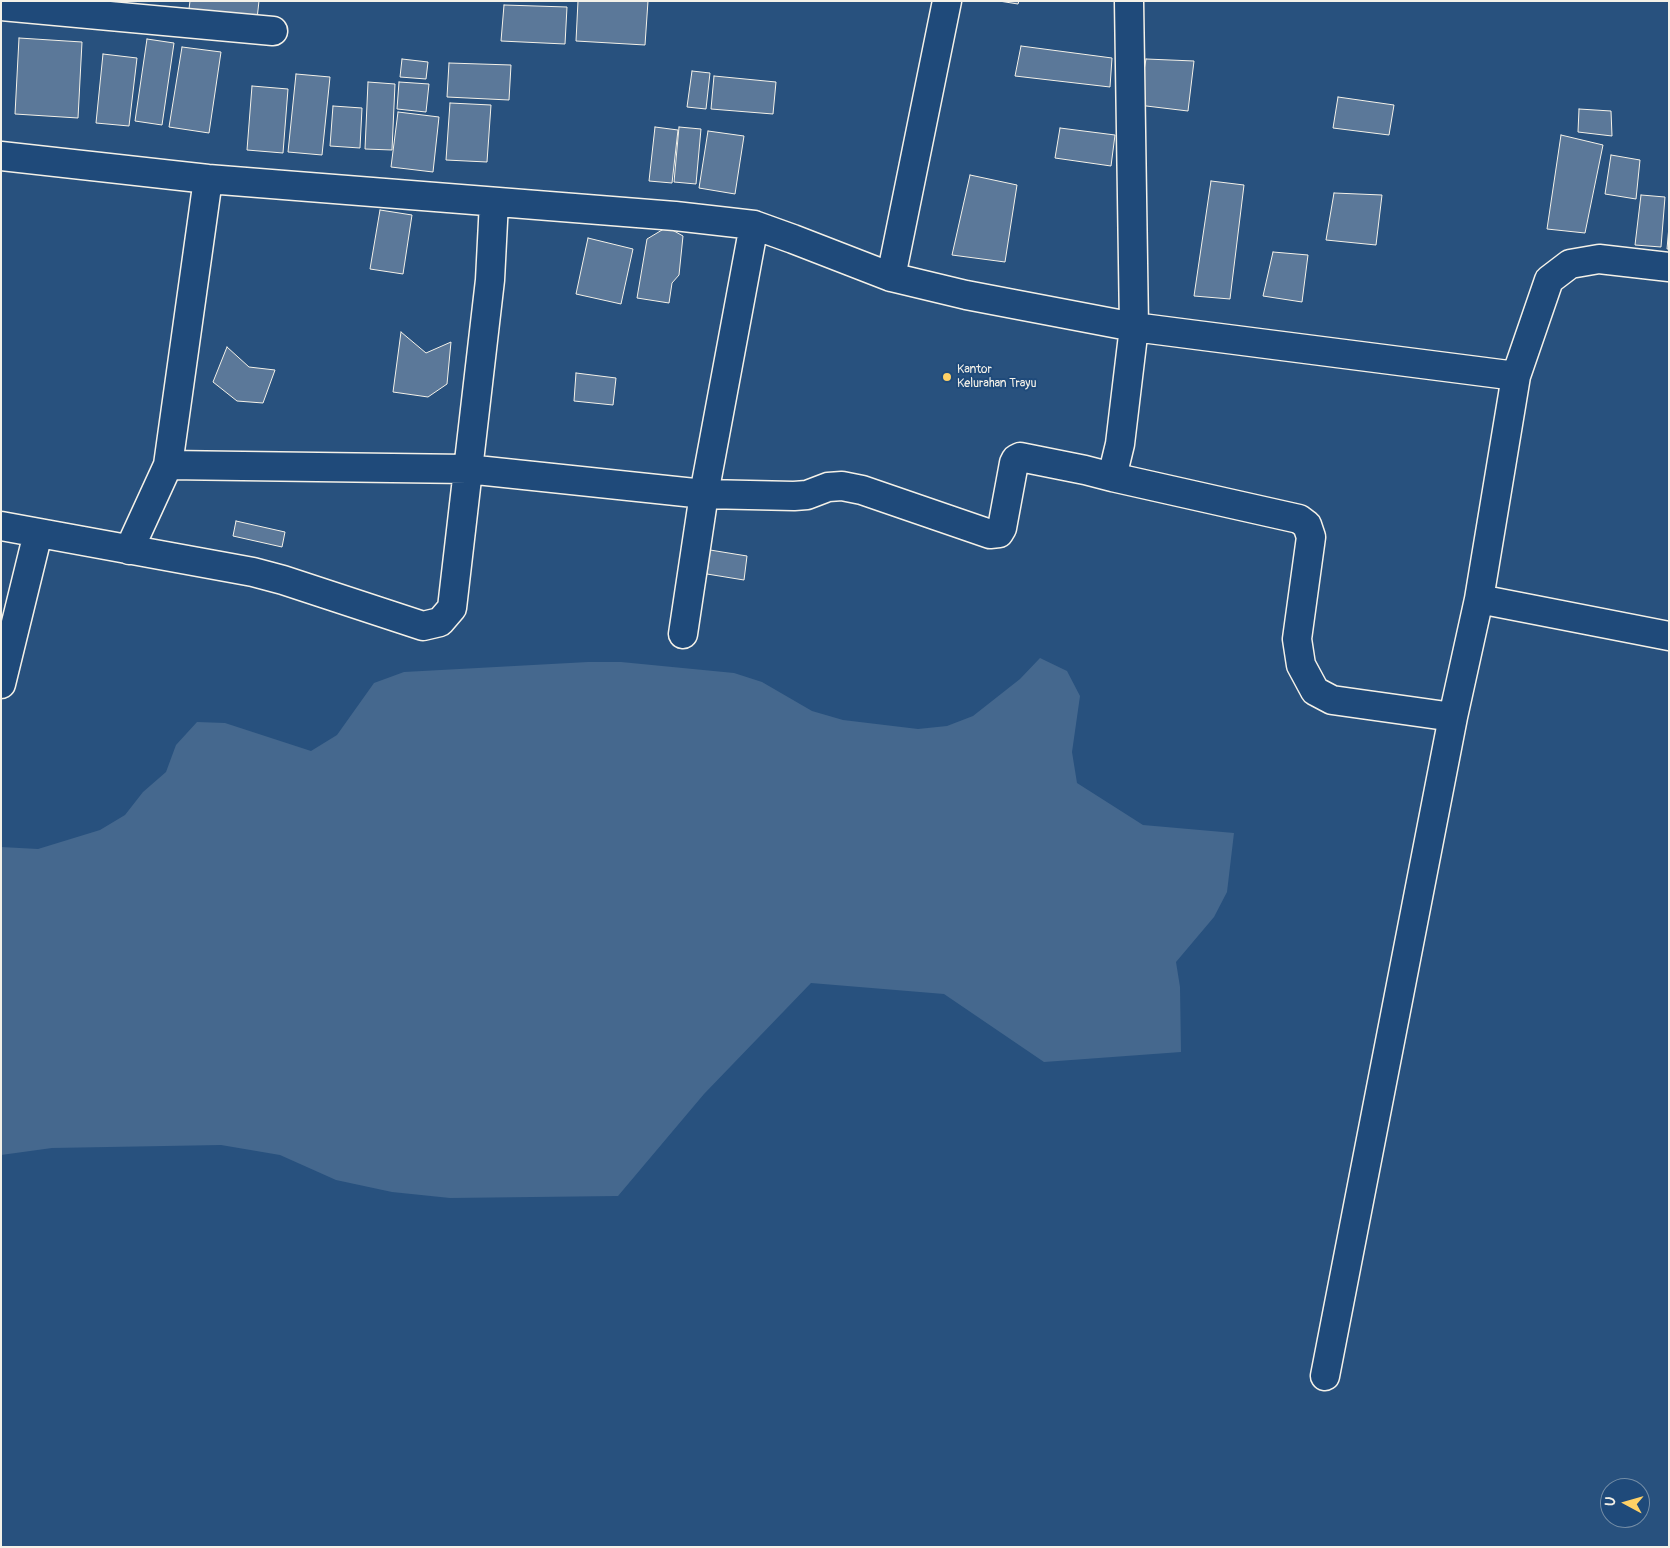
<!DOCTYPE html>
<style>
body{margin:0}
#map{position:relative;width:1670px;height:1548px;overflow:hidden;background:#28517e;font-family:Pangolin,sans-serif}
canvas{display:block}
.frame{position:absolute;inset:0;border:2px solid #f4f1e8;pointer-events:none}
.north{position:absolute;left:1600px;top:1478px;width:50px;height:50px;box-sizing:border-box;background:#1f4a7a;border:1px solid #748da6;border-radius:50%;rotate:276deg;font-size:14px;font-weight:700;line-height:20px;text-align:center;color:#f4f1e8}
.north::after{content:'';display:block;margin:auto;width:18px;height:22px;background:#ffd166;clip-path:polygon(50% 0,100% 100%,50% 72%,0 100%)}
</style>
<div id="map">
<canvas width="1670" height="1548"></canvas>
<div class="frame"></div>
<div class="north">U</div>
</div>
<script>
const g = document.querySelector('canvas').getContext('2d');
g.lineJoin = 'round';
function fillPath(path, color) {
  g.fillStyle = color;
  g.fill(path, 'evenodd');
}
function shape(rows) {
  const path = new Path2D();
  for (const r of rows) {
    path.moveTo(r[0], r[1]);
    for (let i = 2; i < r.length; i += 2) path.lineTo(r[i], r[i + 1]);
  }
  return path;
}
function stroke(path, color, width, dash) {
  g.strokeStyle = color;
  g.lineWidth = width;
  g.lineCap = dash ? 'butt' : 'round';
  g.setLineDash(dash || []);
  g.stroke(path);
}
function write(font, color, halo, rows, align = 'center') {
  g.font = font + ' Pangolin,sans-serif';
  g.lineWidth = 4;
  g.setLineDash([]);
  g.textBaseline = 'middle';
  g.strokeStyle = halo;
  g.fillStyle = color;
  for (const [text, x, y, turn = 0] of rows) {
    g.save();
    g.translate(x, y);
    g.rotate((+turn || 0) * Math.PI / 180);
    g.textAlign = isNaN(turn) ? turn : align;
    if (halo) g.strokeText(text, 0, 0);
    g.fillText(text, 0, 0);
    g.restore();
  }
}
fillPath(shape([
 [1040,658,1067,671,1080,696,1072,752,1077,783,1143,825,1234,833,1227,892,1214,917,1176,962,1180,987,1181,1052,1044,1062,944,994,811,983,704,1094,618,1196,450,1198,392,1192,336,1180,280,1155,221,1145,52,1148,1,1155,1,847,38,849,100,830,125,815,143,792,166,772,176,745,197,722,225,723,311,751,337,735,374,683,404,672,588,662,621,662,734,673,762,682,812,711,843,720,918,729,947,726,973,716,1020,679]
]), '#45688e');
const building = shape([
 [190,1,259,1,257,19,189,9,190,1],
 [578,1,648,1,645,45,576,41,578,1],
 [999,1,1019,1,1018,4,999,1],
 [504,5,567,7,565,44,501,41,504,5],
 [19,38,82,42,78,118,15,114,19,38],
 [147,39,174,43,162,125,135,121,147,39],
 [1021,46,1112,58,1110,87,1015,76,1021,46],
 [182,47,221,52,209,133,169,127,182,47],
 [103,54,137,58,129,126,96,123,103,54],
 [402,59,428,62,426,79,400,77,402,59],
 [1146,59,1194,61,1188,111,1138,105,1146,59],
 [449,63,511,65,509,100,447,97,449,63],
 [692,71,710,73,706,109,687,107,692,71],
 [296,74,330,77,322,155,288,152,296,74],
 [714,76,776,82,773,114,711,109,714,76],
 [368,82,395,84,392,150,365,149,368,82],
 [399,82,429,84,426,112,397,109,399,82],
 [252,86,288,89,283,153,247,150,252,86],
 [1338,97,1394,105,1389,135,1333,128,1338,97],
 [450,103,491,105,487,162,446,160,450,103],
 [333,106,362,108,360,148,330,146,333,106],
 [1579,109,1611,111,1612,136,1578,132,1579,109],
 [398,112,439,117,433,172,391,167,398,112],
 [655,127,678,130,672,183,649,181,655,127],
 [679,127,701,129,696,184,674,182,679,127],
 [1060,128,1115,135,1111,166,1055,158,1060,128],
 [708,131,744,136,735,194,699,188,708,131],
 [1561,135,1603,145,1585,233,1547,229,1561,135],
 [1611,155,1640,160,1636,199,1605,194,1611,155],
 [970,175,1017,185,1005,262,952,255,970,175],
 [1211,181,1244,185,1230,299,1194,296,1211,181],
 [1334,193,1382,195,1376,245,1326,240,1334,193],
 [1641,195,1665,197,1661,247,1635,245,1641,195],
 [380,210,412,215,403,274,370,269,380,210],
 [1669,226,1669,249,1667,249,1669,226],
 [667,227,683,236,679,275,672,283,669,303,637,298,647,239,667,227],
 [588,238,633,249,621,304,576,294,588,238],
 [1273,252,1308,255,1302,302,1263,296,1273,252],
 [401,332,426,353,451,342,447,384,428,397,393,392,401,332],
 [227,347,249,367,275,370,263,403,237,401,213,382,227,347],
 [576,373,616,378,613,405,574,401,576,373],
 [236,521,285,532,282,547,233,536,236,521],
 [710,550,747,556,744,580,707,574,710,550]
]);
fillPath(building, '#5b7899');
stroke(building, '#f4f1e8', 1);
const street = shape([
 [1129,1,1134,327,1120,444,1112,477,1299,519,1307,525,1311,537,1297,639,1301,665,1315,691,1332,700,1453,717],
 [1,6,273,31],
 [1,156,208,179,675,216,754,225,793,239,891,277,966,295,1134,327,1516,376],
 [891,277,947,1],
 [168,465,467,469,704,494,794,496,807,495,828,487,842,486,862,490,990,534,999,533,1002,528,1014,463,1016,459,1020,457,1085,470,1112,477],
 [1,526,253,572,283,580,423,626,440,622,452,608,490,280,494,202],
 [129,550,168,465,208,179],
 [1479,599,1669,636],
 [683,634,704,494,754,225],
 [1,684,38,533],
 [1325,1376,1453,717,1479,599,1516,376,1549,280,1570,264,1599,259,1669,267]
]);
stroke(street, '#f4f1e8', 31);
stroke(street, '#1f4a7a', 28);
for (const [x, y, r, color] of [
 [947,377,5,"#ffd166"]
]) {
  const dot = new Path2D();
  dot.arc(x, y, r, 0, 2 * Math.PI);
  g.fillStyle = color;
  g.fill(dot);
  stroke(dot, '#1f4a7a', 2);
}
write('12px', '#f4f1e8', '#1f4a7a', [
 ["Kantor",957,370],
 ["Kelurahan Trayu",957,384]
], 'left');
</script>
